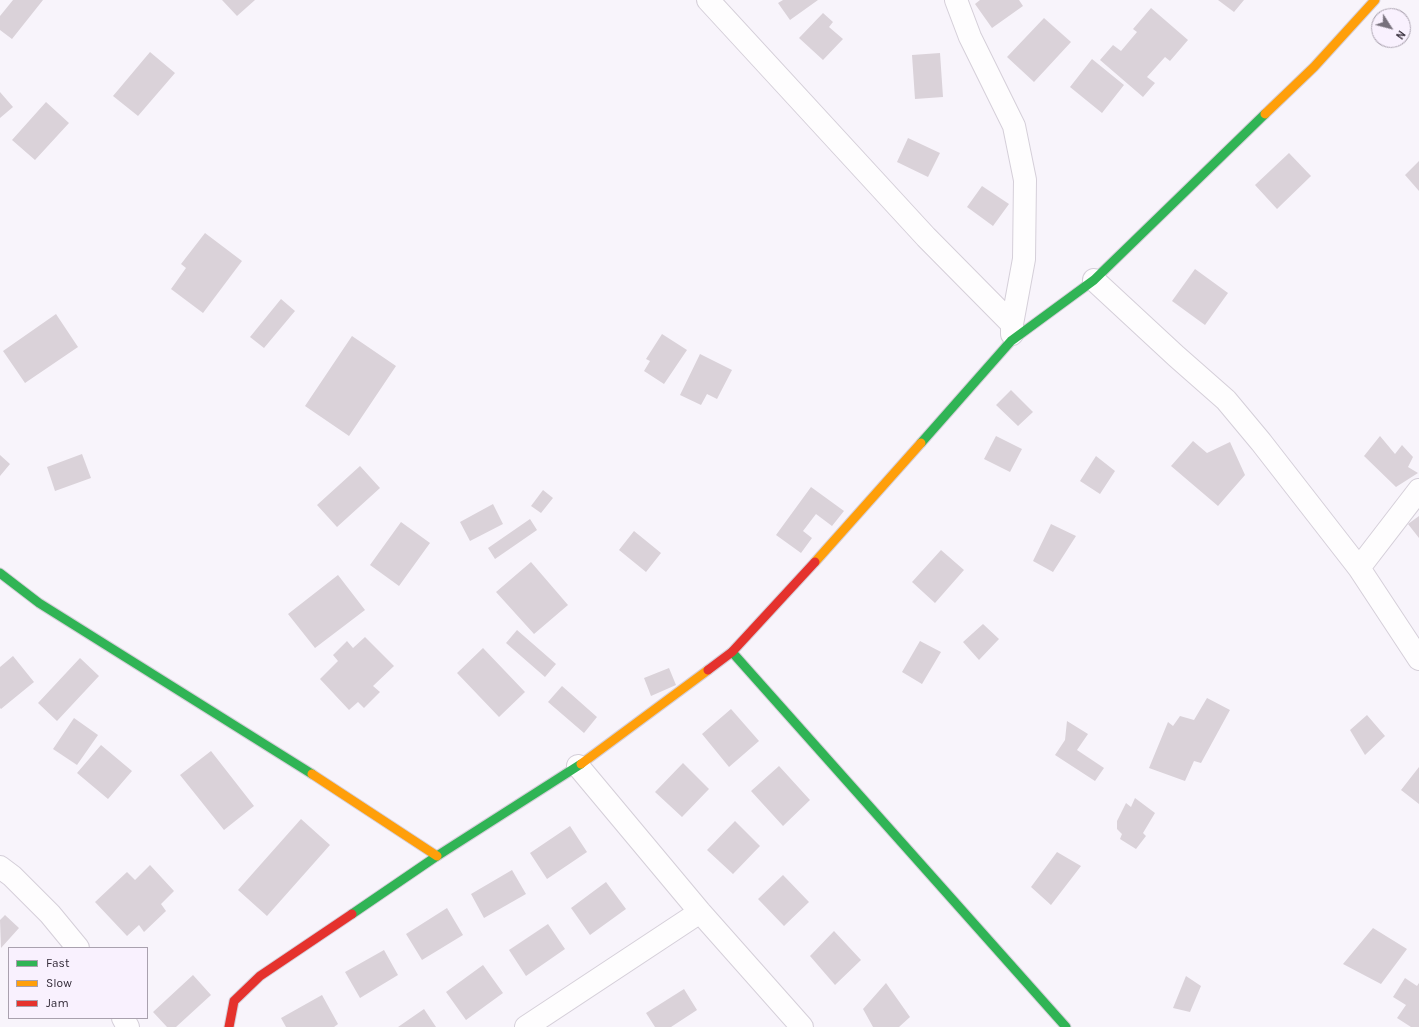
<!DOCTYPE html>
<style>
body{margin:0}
#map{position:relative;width:1419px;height:1027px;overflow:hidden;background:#f8f4fb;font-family:Karla,sans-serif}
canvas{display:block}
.legend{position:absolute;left:8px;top:947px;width:140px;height:72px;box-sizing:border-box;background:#f9f1fe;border:1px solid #a9a1ae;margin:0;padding:5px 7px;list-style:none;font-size:12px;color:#322a37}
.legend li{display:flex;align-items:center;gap:8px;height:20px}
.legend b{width:20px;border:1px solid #a9a1ae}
.north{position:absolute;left:1371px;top:8px;width:40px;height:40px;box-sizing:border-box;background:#f9f1fe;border:1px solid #a9a1ae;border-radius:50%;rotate:126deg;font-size:11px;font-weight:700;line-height:16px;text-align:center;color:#322a37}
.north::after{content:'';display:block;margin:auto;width:14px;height:18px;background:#77717c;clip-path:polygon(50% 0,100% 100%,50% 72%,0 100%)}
</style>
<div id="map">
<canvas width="1419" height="1027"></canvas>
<ul class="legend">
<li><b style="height:5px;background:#30b455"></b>Fast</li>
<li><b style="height:5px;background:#ff9f0a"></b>Slow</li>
<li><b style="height:5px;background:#e5322d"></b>Jam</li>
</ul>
<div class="north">N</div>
</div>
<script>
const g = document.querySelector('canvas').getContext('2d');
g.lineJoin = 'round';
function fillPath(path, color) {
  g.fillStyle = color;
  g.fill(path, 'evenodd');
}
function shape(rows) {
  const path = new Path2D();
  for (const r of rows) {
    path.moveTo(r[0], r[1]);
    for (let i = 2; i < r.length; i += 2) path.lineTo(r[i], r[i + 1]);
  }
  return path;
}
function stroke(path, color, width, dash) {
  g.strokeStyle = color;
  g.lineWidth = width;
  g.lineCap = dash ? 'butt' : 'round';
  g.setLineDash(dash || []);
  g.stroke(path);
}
fillPath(shape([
 [13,0,43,0,12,39,0,30,0,16],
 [222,0,255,0,237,16],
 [783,0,818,0,790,20,778,3],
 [980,0,1019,0,1023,6,992,28,975,4],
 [1218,0,1244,0,1234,12],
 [1151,8,1188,40,1170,61,1165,57,1147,77,1155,83,1143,97,1100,60,1113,45,1121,51,1137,32,1133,29],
 [823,13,833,22,829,27,843,39,823,60,799,38],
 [1044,18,1071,42,1034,82,1007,57],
 [150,52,175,73,138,116,113,96],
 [940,53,943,97,915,99,912,55],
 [1092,59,1124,85,1102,113,1070,87],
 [0,92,13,107,0,118],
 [46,102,69,123,35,160,12,140],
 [908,138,940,153,928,177,897,162],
 [1289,153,1311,176,1277,209,1255,185],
 [1419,161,1419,191,1405,175],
 [982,186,1009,204,993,226,967,207],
 [205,233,242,261,203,313,171,289,186,268,181,264],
 [1195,269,1228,293,1205,325,1172,301],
 [281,299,295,311,264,348,250,337],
 [56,314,78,347,25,383,3,351],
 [662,334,687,350,664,384,644,371,650,361,646,359],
 [352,336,396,366,349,436,305,406],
 [700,354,732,370,717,399,707,394,701,405,680,395],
 [1011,390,1033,412,1018,426,996,405],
 [996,436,1022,449,1010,472,984,459],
 [1380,436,1395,454,1402,445,1413,457,1408,467,1418,473,1396,487,1364,456],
 [1193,441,1207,453,1230,442,1245,475,1218,506,1171,466],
 [82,454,91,478,55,491,47,467],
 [0,455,10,464,0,476],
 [1096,456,1115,471,1100,494,1080,481],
 [360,466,380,488,337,527,317,505],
 [811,487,844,511,832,526,816,514,803,531,812,538,801,553,776,535],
 [543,490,553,498,541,513,531,506],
 [493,504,503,524,470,541,460,522],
 [1419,516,1419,538,1408,524],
 [530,519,537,530,495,559,488,548],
 [401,522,430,543,399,586,370,565],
 [1051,524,1076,536,1053,572,1033,561],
 [634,531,661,553,646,572,619,550],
 [941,550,964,570,935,603,912,582],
 [531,562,568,605,534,634,496,592],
 [338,575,365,610,315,648,288,614],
 [983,624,999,639,979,660,963,642],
 [517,630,556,664,545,677,506,643],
 [365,637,394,666,373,686,380,692,364,708,358,702,349,710,320,679,338,661,333,655,347,641,353,648],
 [920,641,941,652,922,684,902,672],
 [483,648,525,692,499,717,457,673],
 [13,656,34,682,1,709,0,708,0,667],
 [80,658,99,676,57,721,38,703],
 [669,668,676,685,651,696,644,678],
 [562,686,597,717,584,733,548,702],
 [1207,698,1230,710,1201,763,1194,761,1185,781,1149,768,1168,722,1173,726,1180,716,1194,720],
 [731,709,759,741,729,767,702,734],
 [1367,715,1385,736,1365,755,1350,730],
 [74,718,98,735,77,765,53,749],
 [1067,721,1088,734,1077,750,1104,768,1095,781,1055,755,1065,740],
 [101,745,132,771,108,799,77,773],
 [211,751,254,806,224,830,180,775],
 [683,763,709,789,682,817,655,792],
 [779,766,810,800,783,826,751,791],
 [1419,767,1419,804,1401,790],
 [1135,798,1155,813,1143,833,1146,836,1136,849,1120,839,1122,834,1117,829,1117,821,1126,803,1131,807],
 [301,819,330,845,267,916,238,890],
 [735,821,760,846,733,874,707,850],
 [570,826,587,852,547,879,530,853],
 [1057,852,1081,866,1051,905,1031,887],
 [150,865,174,891,161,904,166,911,144,932,139,925,127,936,95,902,127,872,135,880],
 [512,870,526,894,484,918,471,894],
 [783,875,809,902,784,926,758,899],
 [606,882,626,909,590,935,571,908],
 [447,908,463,935,422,960,406,934],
 [5,915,19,928,1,948,0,920],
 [548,924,565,949,526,976,509,950],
 [1373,928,1407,949,1381,984,1343,964],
 [834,931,861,960,835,985,810,956],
 [384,950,398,975,360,998,345,972],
 [483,965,503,993,466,1020,446,992],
 [193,975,211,995,176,1027,167,1027,153,1012],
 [1186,976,1201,986,1190,1012,1173,1008],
 [1405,978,1417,986,1419,983,1419,1027,1411,1027,1397,1018,1406,1005,1393,997],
 [886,983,910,1017,899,1027,873,1027,863,1009],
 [684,989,697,1010,671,1027,655,1027,646,1013],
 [322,995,338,1024,334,1027,286,1027,281,1018],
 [424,1009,436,1027,398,1027]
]), '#dad2d9');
const street = shape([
 [708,0,926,237,1012,324],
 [956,0,970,37,1014,126,1025,180,1024,259,1012,324,1012,334],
 [1094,280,1176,356,1226,400,1261,442,1359,568,1419,659],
 [1359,568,1419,490],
 [578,766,700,912,802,1027],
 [0,867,12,876,50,914,78,948],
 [123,1018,128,1027],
 [526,1027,700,912]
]);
const fast = shape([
 [921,443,1011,341,1094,280,1265,114],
 [0,573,39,603,312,774],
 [732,652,1066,1027],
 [352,914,437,856,581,764]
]);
const slow = shape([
 [1265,114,1314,67,1375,0],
 [815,562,921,443],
 [581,764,708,670],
 [312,774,437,856]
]);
const jam = shape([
 [708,670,732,652,815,562],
 [229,1027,234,1001,260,976,352,914]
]);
stroke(street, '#d5cfd9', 24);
stroke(fast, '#d5cfd9', 11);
stroke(slow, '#d5cfd9', 11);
stroke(jam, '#d5cfd9', 11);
stroke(street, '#fefdfe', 22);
stroke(fast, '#30b455', 9);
stroke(slow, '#ff9f0a', 9);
stroke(jam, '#e5322d', 9);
</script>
